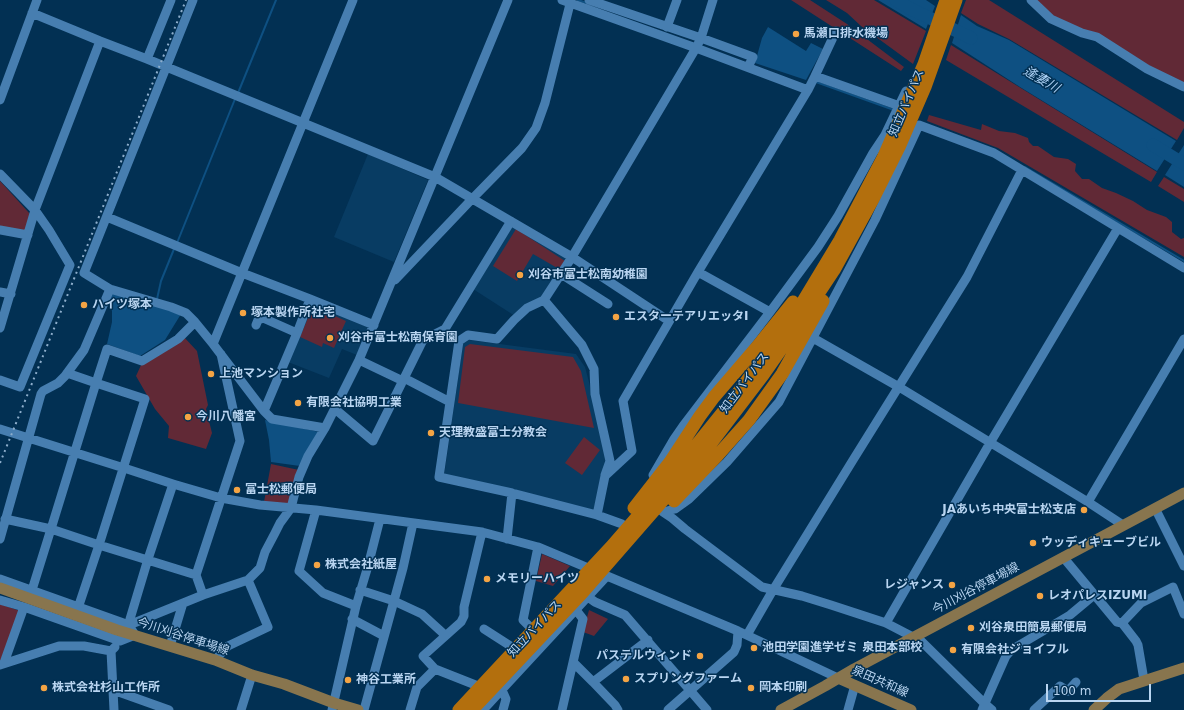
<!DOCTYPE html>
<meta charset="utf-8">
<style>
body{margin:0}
#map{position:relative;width:1184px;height:710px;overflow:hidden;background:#023053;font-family:"DejaVu Sans",sans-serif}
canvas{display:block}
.scale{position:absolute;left:1046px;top:684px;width:105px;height:18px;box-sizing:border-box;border:2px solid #b9d5f1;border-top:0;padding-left:5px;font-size:12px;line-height:14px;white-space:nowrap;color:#b9d5f1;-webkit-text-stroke:3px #023053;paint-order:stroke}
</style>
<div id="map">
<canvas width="1184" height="710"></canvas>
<div class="scale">100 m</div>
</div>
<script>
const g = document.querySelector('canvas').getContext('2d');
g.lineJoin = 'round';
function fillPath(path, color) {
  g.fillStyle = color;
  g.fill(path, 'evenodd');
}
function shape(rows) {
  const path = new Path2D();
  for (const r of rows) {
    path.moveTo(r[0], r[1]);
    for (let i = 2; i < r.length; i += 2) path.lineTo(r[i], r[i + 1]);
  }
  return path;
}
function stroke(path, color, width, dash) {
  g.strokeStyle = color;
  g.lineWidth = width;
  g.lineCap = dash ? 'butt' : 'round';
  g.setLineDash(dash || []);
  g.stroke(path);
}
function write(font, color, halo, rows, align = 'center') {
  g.font = font + ' "DejaVu Sans","Noto Sans JP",sans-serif';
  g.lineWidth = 3;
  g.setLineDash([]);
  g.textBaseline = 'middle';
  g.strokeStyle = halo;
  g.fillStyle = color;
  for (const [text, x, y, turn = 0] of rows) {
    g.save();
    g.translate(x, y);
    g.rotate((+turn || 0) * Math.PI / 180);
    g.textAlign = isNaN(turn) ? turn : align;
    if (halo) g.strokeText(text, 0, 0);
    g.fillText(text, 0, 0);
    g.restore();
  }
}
fillPath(shape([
 [368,154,428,180,394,262,334,237],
 [512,225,568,260,545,296,515,316,473,289],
 [312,302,368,327,357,355,342,349,329,378,288,362],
 [469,340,576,354,585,367,589,382,607,460,593,512,444,476,463,344]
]), '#083c63');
fillPath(shape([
 [791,0,810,0,847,24,904,67,901,71],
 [826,0,874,0,926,31,913,64,861,26,847,13],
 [966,0,989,0,1184,122,1184,128,1177,140,1009,39,978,24,961,13],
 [1035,0,1184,0,1184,84,1053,17],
 [951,45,1157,172,1151,182,946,60],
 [929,115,981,130,982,124,999,131,1015,133,1028,138,1029,142,1033,146,1038,146,1054,157,1068,159,1076,164,1075,171,1082,179,1089,179,1102,188,1116,193,1133,201,1147,210,1166,217,1172,222,1172,232,1181,239,1184,238,1184,257,998,148,927,121],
 [1164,177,1184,189,1184,202,1158,186],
 [0,181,30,214,25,231,0,227],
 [516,229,565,261,559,269,533,254,517,281,493,266],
 [313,306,346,321,334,348,323,343,322,347,300,337],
 [183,336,197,351,208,405,206,409,212,433,206,449,168,438,169,426,155,409,136,376,142,363],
 [470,344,573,357,581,371,594,428,458,403,465,347],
 [584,437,600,450,582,475,565,463],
 [271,464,299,470,290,505,264,502],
 [542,554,570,566,553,586,536,581],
 [0,604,20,611,0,662],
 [589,610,608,619,594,636,583,632]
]), '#612936');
fillPath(shape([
 [878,0,926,0,935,6,926,29],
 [961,15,977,26,1009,40,1176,141,1157,171,1020,87,952,43],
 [768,27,806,51,811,43,823,49,806,80,755,63,762,38],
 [1184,145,1184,187,1165,175],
 [115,293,181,314,165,340,140,356,107,344,112,322,112,311,108,300,111,295],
 [265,420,319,432,300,466,271,462,269,440]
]), '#0e5082');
stroke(shape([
 [578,0,587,3],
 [816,82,894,110],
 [238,93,276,0],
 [1025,167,1184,261],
 [177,243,235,99],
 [157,299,161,281,174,249]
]), '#0e5082', 2);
stroke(shape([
 [896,0,909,8,971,38],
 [1153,145,1184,164]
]), '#0e5082', 13);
stroke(shape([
 [193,0,84,273,110,289,171,307,186,313,195,322,213,344,264,411,297,333,310,299],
 [562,0,696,48,808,90],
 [589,0,701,38,753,57,748,67],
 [1031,0,1051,19,1082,33,1097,37,1147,69,1184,87],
 [32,13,100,41,147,59,435,177,572,257,669,321],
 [667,27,677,0],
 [836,31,815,76,894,104],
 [147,59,171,0],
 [0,100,37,0],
 [0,174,35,210,49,230,70,265,20,387,0,380],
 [107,217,242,273,310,299,374,325],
 [0,230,28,235],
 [698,272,770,312],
 [561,274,608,304],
 [395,280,472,199,522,148,536,128,545,103,571,0],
 [0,292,11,294],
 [544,300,582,345,594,369,595,394,610,461,605,475],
 [256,325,258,320,263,318,297,333],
 [0,328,35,210,100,41],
 [813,338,899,387,1088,502,1123,525],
 [213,344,353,0],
 [359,360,403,381],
 [67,373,96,383,107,349,142,361,178,339,195,322],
 [404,378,450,402],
 [335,409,373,441,423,340,445,329,511,221],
 [264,411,272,419,325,428],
 [0,429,124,468,173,484,221,498,260,505,316,510,482,532,538,547,738,631,838,678],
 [653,475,674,439,683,426,770,312,818,247,838,216,873,153,885,135,906,91],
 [1088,502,1184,339],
 [1155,508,1184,566],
 [316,510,299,571,323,593,356,606],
 [663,512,675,509,689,499,727,462,779,402,875,220,919,125,994,153,1184,268],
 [663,512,672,518,685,529,762,587,802,596,831,605,886,623,913,637],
 [597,515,605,476,632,451,623,401,698,272,808,90,815,76],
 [5,519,51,529,32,590],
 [622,524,597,515,512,493,439,477,459,341,468,335,497,339,514,320,527,308,544,300,572,257,696,48,701,38,713,0],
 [0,539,41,394,43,391,58,383,65,376,84,350,110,289],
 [507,539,512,493],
 [1063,557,1117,622,1122,623,1136,641,1138,645,1144,680],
 [196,575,203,595],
 [0,579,129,625,135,635,120,641,24,607,0,600],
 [360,590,394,601,422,614,445,635],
 [588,597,595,602,625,615,707,710],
 [78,608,99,545,51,529,96,383,145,399,99,545,196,575,240,441,221,354],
 [352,619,384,636],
 [886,623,990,443,1118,228],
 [1122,623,1141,603,1173,587,1184,614],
 [129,625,203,595,248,580,260,568,265,552,275,533,280,523,291,508,299,477,308,456,325,428,359,360,508,0],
 [530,627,523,620,538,547],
 [484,629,512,647],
 [128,630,130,619,148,559,173,484],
 [747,635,773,590,853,460,967,277,1022,170],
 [916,636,985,704,992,710],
 [170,646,183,603],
 [215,660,228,646,268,627,248,580],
 [573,662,593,682,615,705,618,710],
 [4,663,24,607],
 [0,665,59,646,84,646,111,651],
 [435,669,478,686],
 [593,682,648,640],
 [113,690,169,710],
 [502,690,506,699,503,710],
 [114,710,111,651,115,647],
 [241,710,252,675],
 [332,710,356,606,368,566,380,519],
 [364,710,403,568,413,523],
 [410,710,417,687,435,669,423,656,461,622,464,616,464,607,482,532],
 [483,710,607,576],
 [562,710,583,619,576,610],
 [668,710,734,652,737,645,738,631],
 [848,710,855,685],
 [982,710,1006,656,1011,650,1070,615,1094,595],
 [1034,710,1060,686,1068,691,1076,682]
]), '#477eb0', 9);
stroke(shape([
 [0,588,117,630,215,660,252,675,284,684,334,703,358,710],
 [838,678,911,710],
 [781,710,825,686,854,669,1184,493],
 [1094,710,1107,698,1119,689,1184,668]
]), '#88754e', 11);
stroke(shape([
 [674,501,717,456,749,420,782,374,823,301],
 [634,508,670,462,700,416,714,397,756,348,793,302],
 [459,710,611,547,657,494,735,397,785,328,802,303,840,240,884,156,924,64,946,0],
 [472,710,583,592,699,459,763,375,793,332,834,270,873,199,900,145,925,87,956,0]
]), '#b36f0d', 13);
stroke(shape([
 [0,463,186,0]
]), '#8eaecc', 2, [2, 4]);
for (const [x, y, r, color] of [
 [796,34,4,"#f4a444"],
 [520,275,4,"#f4a444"],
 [84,305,4,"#f4a444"],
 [243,313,4,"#f4a444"],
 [616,317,4,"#f4a444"],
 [330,338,4,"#f4a444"],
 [211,374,4,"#f4a444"],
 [298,403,4,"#f4a444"],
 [188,417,4,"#f4a444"],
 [431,433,4,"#f4a444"],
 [237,490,4,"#f4a444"],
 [1084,510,4,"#f4a444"],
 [1033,543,4,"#f4a444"],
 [317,565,4,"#f4a444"],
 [487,579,4,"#f4a444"],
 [952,585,4,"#f4a444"],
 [1040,596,4,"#f4a444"],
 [971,628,4,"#f4a444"],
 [754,648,4,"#f4a444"],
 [953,650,4,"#f4a444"],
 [700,656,4,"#f4a444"],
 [626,679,4,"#f4a444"],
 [348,680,4,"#f4a444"],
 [44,688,4,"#f4a444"],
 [751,688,4,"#f4a444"]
]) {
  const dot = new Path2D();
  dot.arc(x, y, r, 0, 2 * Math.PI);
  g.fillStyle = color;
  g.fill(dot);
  stroke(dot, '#023053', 1.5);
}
write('bold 12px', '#b9d5f1', '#023053', [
 ["馬瀬口排水機場",804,34],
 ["刈谷市富士松南幼稚園",528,275],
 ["ハイツ塚本",92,305],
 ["塚本製作所社宅",251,313],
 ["エスターテアリエッタⅠ",624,317],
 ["刈谷市富士松南保育園",338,338],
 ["上池マンション",219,374],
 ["有限会社協明工業",306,403],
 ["今川八幡宮",196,417],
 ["天理教盛富士分教会",439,433],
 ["富士松郵便局",245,490],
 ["JAあいち中央富士松支店",1076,510,"right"],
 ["ウッディキューブビル",1041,543],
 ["株式会社紙屋",325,565],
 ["メモリーハイツ",495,579],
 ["レジャンス",944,585,"right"],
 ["レオパレスIZUMI",1048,596],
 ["刈谷泉田簡易郵便局",979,628],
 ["池田学園進学ゼミ 泉田本部校",762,648],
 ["有限会社ジョイフル",961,650],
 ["パステルウィンド",692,656,"right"],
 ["スプリングファーム",634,679],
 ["神谷工業所",356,680],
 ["株式会社杉山工作所",52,688],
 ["岡本印刷",759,688]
], 'left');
write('12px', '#b9d5f1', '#023053', [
 ["知立バイパス",907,103,-67],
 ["知立バイパス",745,383,-53],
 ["今川刈谷停車場線",976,589,-28],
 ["知立バイパス",535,629,-47],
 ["今川刈谷停車場線",183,637,18],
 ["泉田共和線",880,682,24]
]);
write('italic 13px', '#abd0f4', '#023053', [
 ["逢妻川",1041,80,30]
]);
</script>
